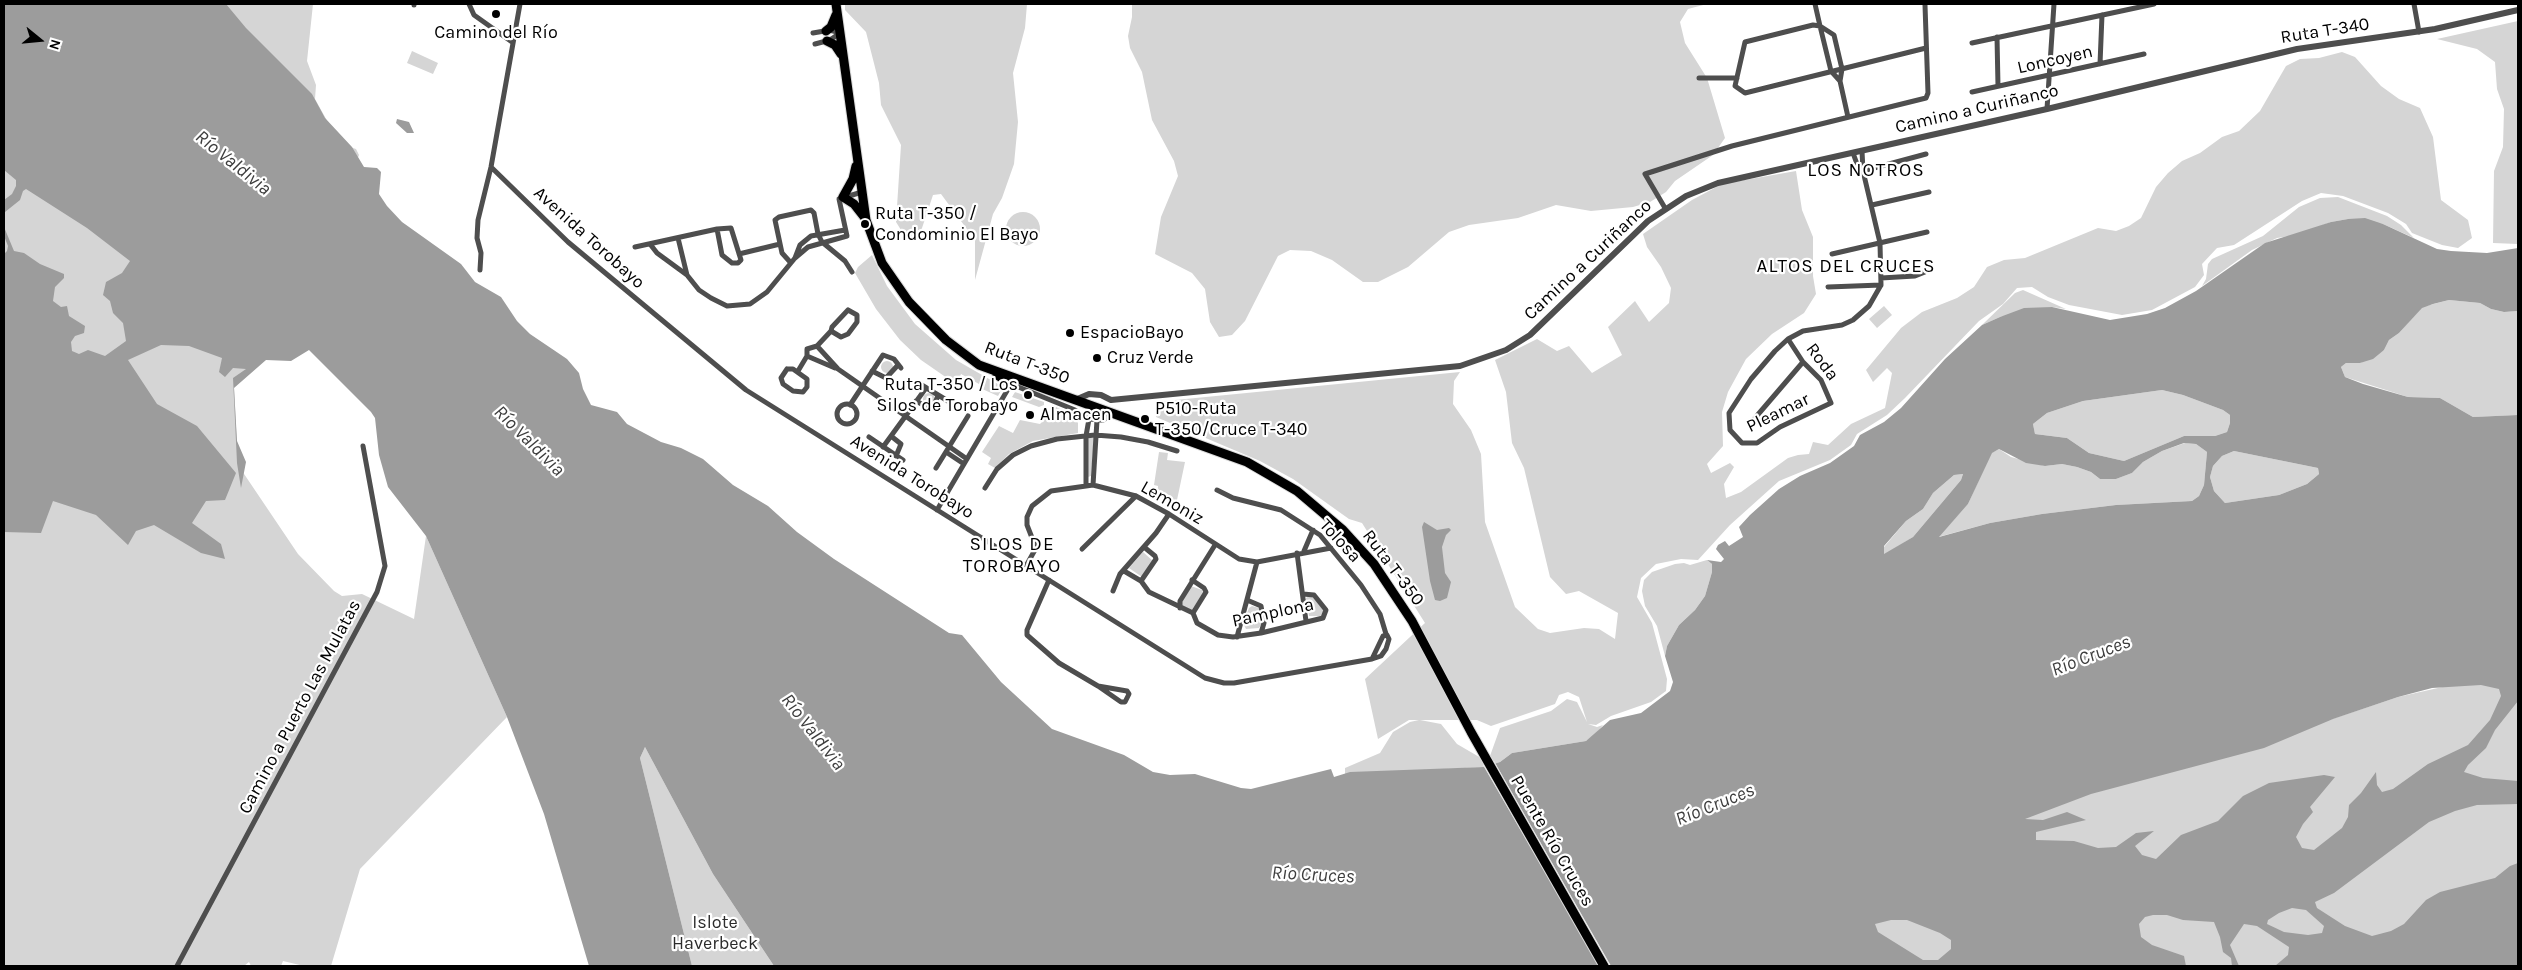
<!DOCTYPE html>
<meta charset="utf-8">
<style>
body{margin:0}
#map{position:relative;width:2522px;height:970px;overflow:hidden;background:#fff;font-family:Karla,sans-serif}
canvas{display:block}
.frame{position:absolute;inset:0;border:5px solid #000;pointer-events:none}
.north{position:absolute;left:15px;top:15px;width:50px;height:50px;-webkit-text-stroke:4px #fff;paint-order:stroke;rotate:107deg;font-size:14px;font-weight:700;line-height:20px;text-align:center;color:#000}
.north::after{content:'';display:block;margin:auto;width:18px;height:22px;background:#000;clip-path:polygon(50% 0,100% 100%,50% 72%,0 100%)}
</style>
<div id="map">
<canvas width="2522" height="970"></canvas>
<div class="frame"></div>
<div class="north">N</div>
</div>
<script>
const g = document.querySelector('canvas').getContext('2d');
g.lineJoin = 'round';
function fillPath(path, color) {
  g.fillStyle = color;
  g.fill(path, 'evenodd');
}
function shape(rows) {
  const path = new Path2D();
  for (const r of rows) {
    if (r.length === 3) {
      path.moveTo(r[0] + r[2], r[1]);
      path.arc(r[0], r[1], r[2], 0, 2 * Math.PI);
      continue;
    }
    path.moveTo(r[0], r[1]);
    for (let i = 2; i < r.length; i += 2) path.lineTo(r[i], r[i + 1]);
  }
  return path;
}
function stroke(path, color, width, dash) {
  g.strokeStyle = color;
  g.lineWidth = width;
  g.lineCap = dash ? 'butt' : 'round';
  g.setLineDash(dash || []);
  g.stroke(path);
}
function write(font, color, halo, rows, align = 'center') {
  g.font = font + ' Karla,sans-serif';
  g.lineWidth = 4.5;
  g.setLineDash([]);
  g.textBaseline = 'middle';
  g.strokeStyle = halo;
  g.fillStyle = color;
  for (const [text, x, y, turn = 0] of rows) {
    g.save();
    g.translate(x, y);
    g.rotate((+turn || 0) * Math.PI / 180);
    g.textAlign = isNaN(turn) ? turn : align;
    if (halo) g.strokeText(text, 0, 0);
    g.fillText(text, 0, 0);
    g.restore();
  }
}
fillPath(shape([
 [222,4,313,4,307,61,316,85,315,99,335,135,344,145,356,149,359,155,357,160],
 [845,4,1027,4,1025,28,1013,73,1018,122,1014,164,1002,198,993,214,975,280,975,240,941,194,933,195,919,237,912,241,906,238,896,222,901,145,881,105,879,83,866,32,845,10],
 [1132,4,1707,4,1688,9,1680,22,1685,43,1707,78,1725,138,1713,155,1675,181,1666,192,1650,202,1633,207,1591,211,1556,205,1518,218,1469,225,1449,232,1408,267,1378,282,1363,282,1332,260,1311,251,1290,250,1278,256,1245,321,1232,335,1219,337,1210,322,1205,289,1192,273,1155,254,1161,217,1178,176,1174,161,1152,120,1142,72,1130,48,1128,36,1132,17],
 [2518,21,2518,244,2493,243,2494,171,2503,147,2504,109,2497,89,2495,62,2477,49,2437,39],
 [412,51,438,63,433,74,407,63],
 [2342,52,2355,57,2381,86,2399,99,2420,108,2433,137,2441,200,2468,220,2472,238,2458,248,2442,245,2412,233,2406,224,2388,213,2343,196,2321,193,2302,201,2234,245,2217,248,2202,264,2204,275,2195,287,2152,310,2122,315,2069,305,2048,297,2032,287,2017,288,2003,304,1979,321,1905,398,1887,415,1857,434,1851,445,1830,460,1779,481,1730,525,1698,560,1681,559,1656,564,1641,578,1637,597,1652,623,1667,679,1666,691,1651,702,1611,716,1596,725,1588,724,1597,727,1603,725,1594,736,1586,741,1512,753,1500,762,1484,767,1345,774,1345,768,1380,753,1393,732,1410,722,1419,720,1409,720,1378,739,1365,679,1425,623,1362,523,1349,519,1293,479,1260,461,1156,417,1155,402,1460,372,1454,381,1453,404,1471,430,1481,454,1485,522,1515,607,1538,629,1550,633,1584,628,1599,629,1615,639,1618,613,1579,591,1566,594,1550,577,1524,468,1512,443,1506,392,1495,360,1537,339,1557,351,1569,346,1592,373,1622,355,1608,327,1635,301,1649,322,1669,303,1671,288,1661,267,1647,247,1643,234,1692,200,1722,184,1796,171,1802,210,1813,237,1813,276,1816,294,1804,313,1772,334,1746,359,1728,392,1722,412,1723,446,1707,464,1711,473,1730,463,1734,467,1724,484,1726,498,1741,492,1788,458,1798,455,1809,454,1813,442,1828,445,1851,424,1885,408,1892,373,1887,368,1873,382,1866,370,1901,328,1922,312,1957,298,1974,287,1987,267,2004,260,2025,258,2098,228,2116,231,2129,226,2141,218,2156,187,2168,173,2182,161,2200,153,2222,137,2239,131,2260,111,2286,66,2300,59,2319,58],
 [1568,692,1579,697,1587,722,1577,702,1567,699,1551,711,1500,728,1490,756,1481,758,1457,744,1441,724,1420,720,1477,720,1491,726,1555,704,1559,695],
 [4,163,259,354,255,369,234,387,238,465,298,554,334,591,342,596,362,594,414,619,426,536,507,717,360,869,331,966,304,966,283,961,281,966,251,966,249,962,244,966,4,966],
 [2338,197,2387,216,2401,225,2414,238,2383,224,2348,219,2331,222,2296,235,2277,238,2252,250,2202,286,2206,279,2208,264,2212,259,2263,236,2299,207,2320,198],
 [1023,229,17],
 [872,255,887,286,915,324,956,360,1003,387,998,396,980,388,979,384,961,374,957,384,947,378,921,360,900,340,876,309,855,273,858,267],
 [2023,290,2066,309,2052,307,2000,317,1982,325,2015,293],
 [2449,300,2480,303,2491,309,2504,312,2518,311,2518,415,2473,417,2440,398,2408,397,2345,377,2341,367,2346,363,2360,363,2384,350,2389,340,2399,333,2422,307],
 [1884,306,1892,315,1877,328,1869,319],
 [887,367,6],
 [2162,390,2183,395,2223,410,2230,415,2230,423,2227,432,2215,436,2184,436,2124,461,2089,453,2067,438,2035,434,2033,424,2047,413,2083,401],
 [1015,392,1044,402,1044,405,1039,407,1012,397],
 [929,399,6],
 [1056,407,1070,414,1078,423,1078,433,1033,441,1009,454,995,468,988,464,991,458,982,452,999,426,1013,433,1020,420,1040,424],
 [1088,438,1094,438,1091,476,1088,477],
 [2185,443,2196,444,2207,452,2204,485,2199,496,2192,501,2116,505,2042,514,1990,523,1938,537,1968,504,1991,453,1999,449,2011,457,2045,466,2062,464,2077,467,2091,472,2100,479,2116,479,2132,473,2143,462,2162,451],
 [2234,451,2318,468,2319,474,2307,484,2279,495,2225,503,2214,491,2210,477,2213,466,2222,456],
 [1159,452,1168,453,1167,460,1185,462,1177,500,1157,497,1158,486,1154,485],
 [1963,474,1961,480,1913,537,1884,555,1884,547,1906,521,1923,509,1933,493,1954,475],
 [1143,552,1153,561,1142,577,1129,568],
 [1707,560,1712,564,1712,572,1705,596,1695,610,1679,625,1667,646,1665,656,1657,626,1645,606,1642,591,1644,580,1652,572,1675,564,1684,563,1690,565],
 [1191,586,1202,590,1203,593,1192,610,1182,606,1182,601],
 [1311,595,1324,611,1322,616,1309,616,1306,598],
 [1252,606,1259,608,1262,623,1259,628,1246,629,1243,623,1249,608],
 [2518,670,2518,966,1551,966,2073,796,2332,719,2398,697],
 [645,747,713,874,774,966,692,966,640,758]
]), '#d5d5d5');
fillPath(shape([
 [4,4,226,4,246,28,312,94,325,118,352,147,364,167,377,168,381,172,379,194,387,206,402,222,461,264,475,282,501,297,517,321,530,334,567,359,579,373,583,389,591,405,617,412,627,424,661,442,681,448,703,459,733,485,768,506,797,532,834,559,949,633,962,635,1001,682,1052,729,1124,755,1153,772,1170,775,1195,774,1241,788,1251,789,1331,769,1334,777,1350,772,1484,767,1500,762,1512,753,1586,741,1610,720,1641,713,1670,691,1673,682,1665,656,1667,646,1679,625,1695,610,1705,596,1712,572,1712,564,1707,560,1721,562,1724,559,1716,549,1718,545,1725,541,1729,546,1743,537,1739,527,1750,515,1779,489,1800,476,1830,463,1854,446,1860,435,1884,422,1901,408,1945,359,1982,325,2000,317,2024,308,2052,307,2110,320,2147,314,2165,308,2196,291,2265,243,2331,222,2348,219,2365,218,2383,224,2437,249,2451,251,2487,253,2518,248,2518,311,2504,312,2491,309,2480,303,2449,300,2433,304,2422,308,2399,333,2389,340,2384,350,2373,359,2360,363,2346,363,2341,367,2345,377,2363,384,2408,397,2440,398,2473,417,2518,415,2518,701,2495,730,2486,748,2468,765,2464,772,2483,778,2518,781,2518,804,2477,805,2455,811,2429,822,2334,893,2315,902,2317,908,2345,926,2372,936,2391,931,2404,924,2426,900,2440,892,2495,878,2510,866,2518,863,2518,966,2275,966,2288,955,2289,947,2257,926,2244,924,2230,945,2239,966,2232,966,2231,958,2223,952,2220,937,2214,922,2183,920,2167,915,2153,915,2145,917,2139,924,2141,937,2152,945,2184,956,2186,966,774,966,713,874,645,747,640,758,692,966,589,966,544,814,507,717,426,536,388,487,379,455,375,418,371,412,309,350,291,361,266,360,234,388,237,441,246,462,241,488,237,463,233,378,246,369,233,368,225,377,219,372,222,358,189,346,161,345,128,360,157,404,197,426,236,473,225,500,206,501,192,523,221,544,225,559,201,553,154,525,136,531,128,545,96,515,53,501,41,533,4,532,4,254,7,251,8,246,4,236,4,227,14,251,24,253,40,264,64,274,64,278,55,287,53,301,61,307,67,306,69,316,85,326,84,333,75,336,71,342,72,351,79,354,88,350,105,356,126,341,123,323,113,313,110,301,103,295,106,282,122,273,130,261,87,228,26,189,23,191,20,200,5,212,4,216,4,200,12,194,16,186,16,180,4,170],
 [2162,390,2183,395,2223,410,2230,415,2230,423,2227,432,2215,436,2184,436,2124,461,2089,453,2067,438,2035,434,2033,424,2047,413,2083,401],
 [2184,443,2196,444,2207,452,2204,485,2199,496,2192,501,2116,505,2042,514,1990,523,1939,537,1968,504,1992,453,1999,449,2026,463,2045,466,2062,464,2077,467,2091,472,2100,479,2116,479,2132,473,2143,462,2162,451],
 [2234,451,2318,468,2319,474,2307,484,2279,495,2225,503,2214,491,2210,477,2213,466,2222,456],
 [1963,474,1961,480,1913,537,1884,554,1884,546,1906,521,1923,509,1933,493,1954,475],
 [2481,685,2499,689,2501,696,2490,720,2468,745,2428,764,2393,789,2382,792,2377,785,2376,772,2361,793,2349,805,2348,817,2342,828,2314,850,2302,848,2296,837,2303,824,2313,812,2310,807,2335,777,2324,775,2269,783,2243,796,2218,821,2181,835,2156,859,2142,855,2135,846,2154,831,2136,833,2116,847,2098,848,2074,841,2036,840,2036,832,2086,820,2067,812,2043,820,2025,819,2091,794,2264,748,2333,719,2398,697,2432,688],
 [2292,908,2306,910,2324,926,2322,933,2308,935,2284,932,2267,924,2268,920,2279,913],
 [1891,920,1907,920,1940,933,1951,940,1951,949,1938,960,1923,960,1878,932,1875,924],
 [397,119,409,122,414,133,407,133,396,123],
 [1424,522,1437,530,1449,528,1451,530,1446,535,1442,547,1445,573,1451,582,1447,598,1440,601,1435,600,1430,581,1422,527]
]), '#9c9c9c');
fillPath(shape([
 [1494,761,1611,966,1599,966,1483,765]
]), '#fff');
const primary = shape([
 [836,4,866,220,882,263,909,302,946,340,979,365,1247,462,1297,491,1343,530,1374,564,1412,621,1471,732,1604,966],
 [826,31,831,27,836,15],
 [827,41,835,45,841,54],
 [856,166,853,179,843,197,854,204,865,218],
 [997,375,1011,384]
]);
stroke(primary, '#dbdbdb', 11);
stroke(shape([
 [414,4,414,5],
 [469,4,474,15,512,42],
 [1815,4,1820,26,1813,25,1745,42,1735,86,1745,93,1926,48],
 [2414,4,2419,32],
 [813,33,830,30,840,33],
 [1997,37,1998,86],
 [1972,43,2154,4],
 [815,44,830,40,840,33],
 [2100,64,2102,15],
 [1699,78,1737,78],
 [1840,81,1831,71,1820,26,1834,35,1842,69,1840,81,1848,117],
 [1972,92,2144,54],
 [2047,109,2054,4],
 [1853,153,1857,164,1863,171],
 [491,167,568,242,746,390,1205,678,1224,683,1234,683,1372,659],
 [1863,171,1926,154],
 [1872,205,1929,192],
 [1665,208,1645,174,1732,146,1926,98,1928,93,1925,5],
 [678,238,687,275],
 [650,244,657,253,687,275,699,290,711,298,727,306,750,304,767,292,795,258,808,247,847,236,839,199,862,192],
 [635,247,717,229,731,228,741,260,738,263,732,263,722,255,717,229],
 [739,254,780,244],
 [1832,254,1927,232],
 [795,258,800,245,811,236,845,230],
 [791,263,782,253,775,220,779,217,811,210,814,213,818,234,822,242,845,261,852,272],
 [480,270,481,253,477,238,478,220,491,167,520,4],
 [1881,278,1915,276,1925,272],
 [1828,287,1881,285],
 [848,310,857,315,857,322,848,334,841,337,831,331,832,327,848,310],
 [1788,339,1803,362,1821,380,1831,403,1780,427,1757,443,1742,443,1730,430,1729,413,1751,379,1775,351,1788,339,1803,331,1842,325,1853,320,1869,306,1881,285,1880,243,1863,171,1862,151],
 [817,346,831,331],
 [807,356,835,368],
 [787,369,793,369,807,379,807,387,803,392,793,391,783,384,781,378,787,369],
 [798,371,807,356,807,349,817,346,838,369,967,459],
 [872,371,886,378,898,365],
 [920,384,948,401],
 [916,401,929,408,933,407,938,396],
 [847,414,10],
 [850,405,883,355,894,359,901,368],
 [1755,418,1803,362],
 [891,436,901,444,896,456],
 [869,437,903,460],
 [883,447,926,388],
 [946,452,964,464],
 [936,468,968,416],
 [1086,485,1086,436,1089,419],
 [1093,485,1097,420],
 [985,488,997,469,1013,455,1031,446,1057,439,1095,435,1121,437,1148,442,1177,451],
 [1217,490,1233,498,1281,510,1320,535,1361,585,1380,614,1386,634],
 [937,510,1011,384,1075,410,1089,419,1103,420,1113,414],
 [1082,549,1136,496],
 [1304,551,1313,530],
 [1297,553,1306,621],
 [1026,566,1036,548,1027,525,1027,517,1032,506,1051,491,1093,485,1136,496,1169,514,1239,559,1257,562,1331,548],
 [1124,571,1141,581,1149,592,1193,613],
 [1049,580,1027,630,1027,635,1059,663,1098,686,1121,702,1125,702,1129,694,1127,691,1098,686],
 [1192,580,1204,588,1206,592,1193,613],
 [1141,581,1156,559,1155,556,1144,547],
 [1113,591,1120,574,1156,533,1169,514],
 [1247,600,1261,606,1264,623,1261,633],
 [1180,608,1180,601,1215,545],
 [1193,613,1197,623,1218,635,1233,637,1261,633,1323,618,1326,610,1314,595,1303,594],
 [1387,635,1389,639,1386,649,1381,656,1372,659,1383,636,1387,635],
 [1237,637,1257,562],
 [177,966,377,592,385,566,363,446]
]), '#4e4e4e', 5);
stroke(shape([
 [1075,400,1089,394,1101,395,1111,400,1460,366,1506,350,1530,335,1648,221,1686,196,1718,183,2047,109,2297,49,2435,29,2518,10]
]), '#4e4e4e', 6);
stroke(primary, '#000', 9);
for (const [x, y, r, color] of [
 [496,14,5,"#000"],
 [865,224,5,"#000"],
 [1070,333,5,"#000"],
 [1097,358,5,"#000"],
 [1028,395,5,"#000"],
 [1030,415,5,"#000"],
 [1145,419,5,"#000"]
]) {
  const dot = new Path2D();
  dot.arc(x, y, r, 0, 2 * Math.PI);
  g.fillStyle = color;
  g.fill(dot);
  stroke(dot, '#fff', 2);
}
write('18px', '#000', '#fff', [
 ["Ruta T-340",2325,31,-9],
 ["Loncoyen",2055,60,-13],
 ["Camino a Curiñanco",1977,109,-13],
 ["Avenida Torobayo",589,238,42],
 ["Camino a Curiñanco",1588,260,-43],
 ["Roda",1822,362,53],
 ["Ruta T-350",1027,363,21],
 ["Pleamar",1778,413,-26],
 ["Avenida Torobayo",912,477,32],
 ["Lemoniz",1172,503,30],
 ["Tolosa",1340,541,47],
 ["Ruta T-350",1393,568,53],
 ["Pamplona",1273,613,-12],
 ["Camino a Puerto Las Mulatas",300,707,-62],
 ["Puente Río Cruces",1552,841,60]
]);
write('18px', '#000', '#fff', [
 ["Camino del Río",496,33,"center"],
 ["Ruta T-350 /",875,214],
 ["Condominio El Bayo",875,235],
 ["EspacioBayo",1080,333],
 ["Cruz Verde",1107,358],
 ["Ruta T-350 / Los",1018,385,"right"],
 ["Silos de Torobayo",1018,406,"right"],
 ["P510-Ruta",1155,409],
 ["T-350/Cruce T-340",1155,430],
 ["Almacen",1040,415]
], 'left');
write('18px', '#2c2c2c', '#fff', [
 ["Islote",715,923],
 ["Haverbeck",715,944]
]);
write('italic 19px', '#3d3d3d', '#fff', [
 ["Río Valdivia",233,163,39],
 ["Río Valdivia",529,441,45],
 ["Río Cruces",2091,656,-21],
 ["Río Valdivia",813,732,52],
 ["Río Cruces",1715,805,-22],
 ["Río Cruces",1313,875,3]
]);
g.letterSpacing = '1px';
write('19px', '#000', '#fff', [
 ["LOS NOTROS",1866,171],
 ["ALTOS DEL CRUCES",1846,267],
 ["SILOS DE",1012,545],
 ["TOROBAYO",1012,567]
]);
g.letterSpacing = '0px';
</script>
